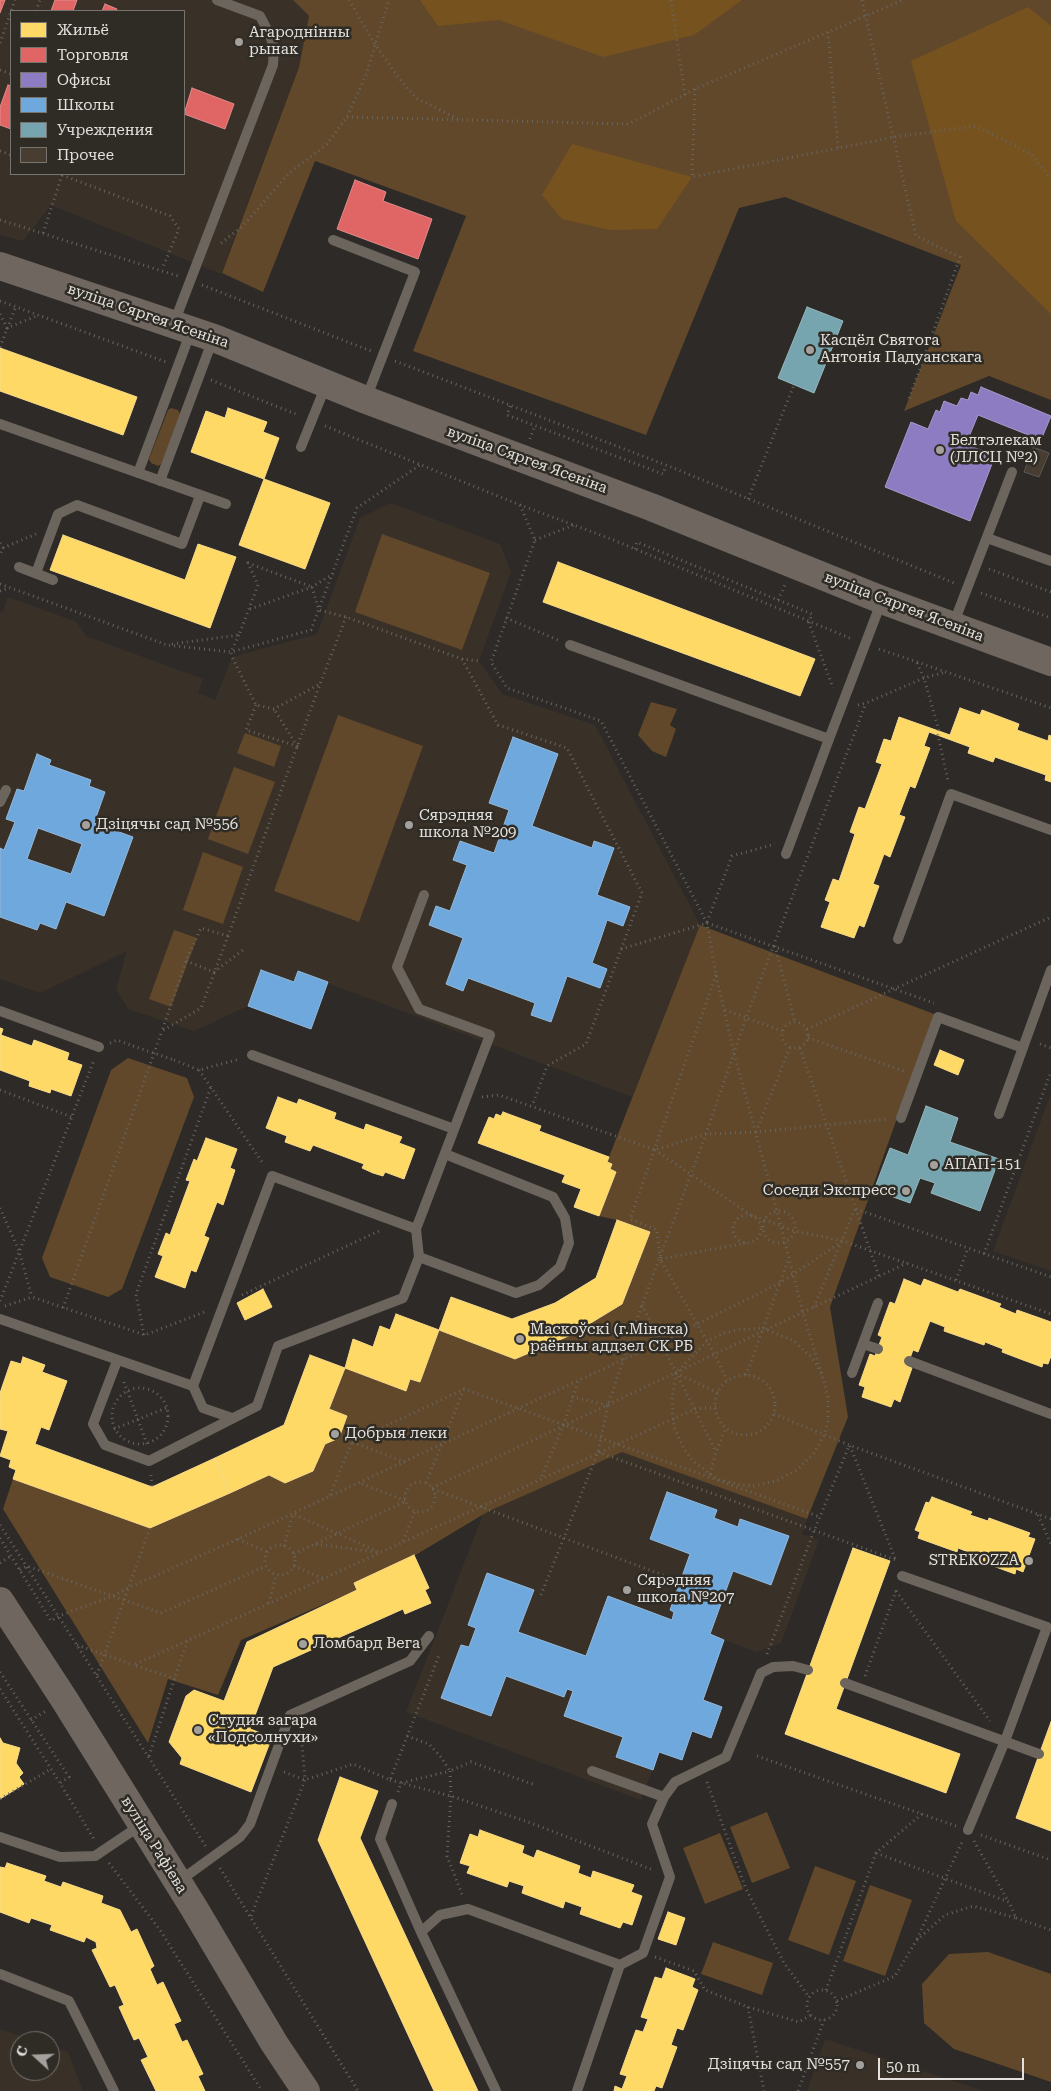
<!DOCTYPE html>
<meta charset="utf-8">
<style>
body{margin:0}
#map{position:relative;width:1051px;height:2091px;overflow:hidden;background:#2d2a27;font-family:"Roboto Serif",serif}
canvas{display:block}
.legend{position:absolute;left:10px;top:10px;width:175px;height:165px;box-sizing:border-box;background:#2f2b25;border:1px solid #77736f;margin:0;padding:6px 9px;list-style:none;font-size:15px;color:#e3e0dd}
.legend li{display:flex;align-items:center;gap:10px;height:25px}
.legend b{width:25px;border:1px solid #77736f}
.north{position:absolute;left:10px;top:2031px;width:50px;height:50px;box-sizing:border-box;background:#2f2b25;border:1px solid #77736f;border-radius:50%;rotate:290deg;font-size:14px;font-weight:700;line-height:20px;text-align:center;color:#e3e0dd}
.north::after{content:'';display:block;margin:auto;width:18px;height:22px;background:#a3a09d;clip-path:polygon(50% 0,100% 100%,50% 72%,0 100%)}
.scale{position:absolute;left:878px;top:2058px;width:146px;height:22px;box-sizing:border-box;border:2px solid #e3e0dd;border-top:0;padding-left:6px;font-size:15px;line-height:18px;white-space:nowrap;color:#e3e0dd;-webkit-text-stroke:4px #2f2b25;paint-order:stroke}
</style>
<div id="map">
<canvas width="1051" height="2091"></canvas>
<ul class="legend">
<li><b style="height:14px;background:#ffd966"></b>Жильё</li>
<li><b style="height:14px;background:#e06666"></b>Торговля</li>
<li><b style="height:14px;background:#8e7cc3"></b>Офисы</li>
<li><b style="height:14px;background:#6fa8dc"></b>Школы</li>
<li><b style="height:14px;background:#76a5af"></b>Учреждения</li>
<li><b style="height:14px;background:#473e31"></b>Прочее</li>
</ul>
<div class="north">С</div>
<div class="scale">50 m</div>
</div>
<script>
const g = document.querySelector('canvas').getContext('2d');
g.lineJoin = 'round';
function fillPath(path, color) {
  g.fillStyle = color;
  g.fill(path, 'evenodd');
}
function shape(rows) {
  const path = new Path2D();
  for (const r of rows) {
    if (r.length === 3) {
      path.moveTo(r[0] + r[2], r[1]);
      path.arc(r[0], r[1], r[2], 0, 2 * Math.PI);
      continue;
    }
    path.moveTo(r[0], r[1]);
    for (let i = 2; i < r.length; i += 2) path.lineTo(r[i], r[i + 1]);
  }
  return path;
}
function stroke(path, color, width, dash) {
  g.strokeStyle = color;
  g.lineWidth = width;
  g.lineCap = dash ? 'butt' : 'round';
  g.setLineDash(dash || []);
  g.stroke(path);
}
function write(font, color, halo, rows, align = 'center') {
  g.font = font + ' "Roboto Serif",serif';
  g.lineWidth = 5;
  g.setLineDash([]);
  g.textBaseline = 'middle';
  g.strokeStyle = halo;
  g.fillStyle = color;
  for (const [text, x, y, turn = 0] of rows) {
    g.save();
    g.translate(x, y);
    g.rotate((+turn || 0) * Math.PI / 180);
    g.textAlign = isNaN(turn) ? turn : align;
    if (halo) g.strokeText(text, 0, 0);
    g.fillText(text, 0, 0);
    g.restore();
  }
}
fillPath(shape([
 [0,0,293,0,309,17,299,66,221,274,51,205,23,241,0,235],
 [11,11,184,11,184,174,11,174],
 [391,503,500,544,511,572,479,661,502,694,595,725,700,925,632,1097,298,972,294,982,261,970,248,1006,194,1031,128,1009,116,989,127,951,40,993,0,979,0,612,3,612,8,597,77,622,86,636,203,679,198,693,215,700,232,657,317,634,360,518],
 [1051,1093,1051,1271,993,1251],
 [622,1451,807,1519,802,1534,819,1540,781,1643,757,1652,724,1640,703,1699,722,1707,711,1738,692,1732,682,1760,659,1752,641,1800,406,1712,484,1512,592,1462],
 [0,2029,35,2041,20,2041,20,2071,50,2071,50,2046,68,2052,83,2091,0,2091],
 [825,2039,984,2091,807,2091]
]), '#393128');
fillPath(shape([
 [293,0,1051,0,1051,400,989,376,904,411,961,265,785,197,739,208,646,435,413,351,466,216,315,161,263,292,222,273,299,67,309,16],
 [171,408,178,410,180,414,161,464,158,466,151,463,149,459,168,410],
 [382,534,490,573,462,650,355,612],
 [651,702,677,709,670,725,676,729,666,757,652,751,638,735],
 [338,715,423,746,359,922,274,891],
 [245,733,281,746,274,767,237,753],
 [234,767,275,782,248,854,208,839],
 [203,852,243,867,223,924,183,910],
 [700,925,934,1014,830,1307,848,1417,807,1519,622,1452,489,1511,357,1590,241,1640,218,1695,168,1679,148,1743,3,1509,13,1479,150,1528,269,1475,285,1483,313,1471,325,1444,346,1416,329,1409,345,1368,405,1391,410,1379,420,1382,439,1330,515,1359,571,1335,622,1304,650,1232,617,1220,599,1216,616,1172,610,1169,612,1164,607,1162],
 [174,930,197,938,171,1007,149,999],
 [128,1058,187,1078,194,1097,122,1289,108,1297,50,1277,42,1258,111,1070],
 [767,1812,790,1868,752,1883,730,1827],
 [720,1833,743,1889,705,1904,683,1848],
 [815,1866,856,1881,829,1955,788,1940],
 [870,1885,912,1900,885,1976,843,1961],
 [713,1942,773,1963,762,1995,701,1974],
 [988,1952,1051,1974,1051,2082,954,2049,924,2023,922,1984,949,1954]
]), '#62482a');
fillPath(shape([
 [420,0,742,0,694,35,603,57,499,20,438,26],
 [1028,7,1051,26,1051,314,956,221,911,61],
 [572,144,692,177,657,229,610,230,562,219,542,195]
]), '#76521f');
const homes = shape([
 [0,348,137,397,123,435,0,391,0,348],
 [228,408,267,422,263,432,279,438,264,479,191,452,206,411,225,418,228,408],
 [264,479,330,503,305,569,239,545,264,479],
 [63,535,185,580,198,544,236,557,210,628,50,570,63,535],
 [558,562,815,659,800,696,543,602,558,562],
 [960,708,980,715,982,710,1019,724,1017,730,1048,741,1049,735,1051,736,1051,782,1045,780,1046,775,995,757,993,762,968,753,970,747,929,732,924,746,930,748,915,788,910,786,899,815,905,817,890,857,884,854,873,884,879,886,864,927,859,925,854,938,821,927,830,902,825,900,833,879,839,881,855,834,850,832,859,807,865,809,882,764,876,762,884,739,891,741,899,717,950,735,960,708],
 [0,1028,3,1029,1,1035,32,1046,34,1040,69,1053,67,1060,82,1065,71,1096,51,1089,50,1093,29,1086,30,1081,0,1070,0,1028],
 [940,1050,964,1060,958,1075,934,1065,940,1050],
 [278,1097,297,1104,299,1099,336,1113,334,1119,364,1130,366,1124,402,1137,399,1143,415,1149,404,1179,385,1172,383,1176,373,1173,362,1168,364,1164,313,1145,310,1151,285,1142,287,1136,266,1128,278,1097],
 [503,1112,541,1126,539,1131,609,1157,607,1162,612,1164,610,1169,616,1172,599,1216,574,1207,581,1189,562,1182,565,1175,478,1143,489,1117,494,1119,496,1114,501,1116,503,1112],
 [206,1138,237,1149,230,1168,235,1170,223,1205,217,1202,204,1236,209,1238,196,1272,191,1270,185,1288,155,1277,163,1256,158,1254,166,1233,170,1235,190,1181,186,1180,194,1159,197,1161,206,1138],
 [617,1220,650,1232,622,1304,571,1335,515,1359,439,1330,451,1297,512,1319,555,1303,596,1278,617,1220],
 [904,1279,921,1286,924,1279,958,1292,960,1289,1001,1304,999,1307,1016,1314,1017,1310,1051,1322,1051,1356,1048,1364,1043,1363,1042,1367,1023,1360,1002,1352,1003,1349,985,1342,984,1345,944,1331,945,1327,930,1321,918,1352,913,1350,907,1366,912,1368,900,1402,894,1399,891,1407,862,1397,865,1387,859,1385,870,1354,875,1356,882,1337,878,1335,890,1302,895,1304,904,1279],
 [263,1289,272,1307,245,1320,237,1303,263,1289],
 [396,1314,439,1330,420,1382,410,1379,406,1391,345,1368,353,1339,373,1347,380,1326,390,1330,396,1314],
 [310,1355,345,1368,329,1409,347,1416,339,1438,325,1444,313,1471,285,1483,269,1475,230,1493,215,1458,284,1425,310,1355],
 [23,1357,45,1365,42,1372,67,1381,49,1430,41,1427,35,1444,152,1487,215,1458,230,1493,150,1528,13,1479,16,1470,9,1467,11,1460,0,1456,8,1431,0,1429,0,1393,11,1361,21,1364,23,1357],
 [932,1497,972,1512,970,1515,988,1521,989,1518,1030,1533,1028,1537,1035,1539,1023,1572,1016,1569,1015,1574,974,1559,976,1555,958,1548,957,1552,918,1538,920,1532,915,1530,926,1502,929,1503,932,1497],
 [853,1548,890,1561,836,1709,960,1754,946,1793,785,1734,853,1548],
 [414,1555,429,1588,425,1590,431,1603,405,1614,403,1609,273,1667,250,1729,272,1737,251,1792,180,1764,182,1758,169,1742,186,1696,194,1690,224,1701,247,1642,357,1590,354,1583,414,1555],
 [1051,1722,1051,1831,1016,1818,1051,1722],
 [0,1738,3,1743,20,1748,16,1763,23,1773,19,1777,24,1784,0,1799,0,1738],
 [340,1777,378,1791,360,1838,478,2091,434,2091,318,1840,340,1777],
 [480,1830,524,1846,522,1853,534,1858,537,1850,580,1866,578,1873,591,1878,593,1871,634,1885,631,1892,642,1896,632,1925,623,1922,620,1928,580,1914,582,1907,565,1901,563,1908,522,1893,524,1886,509,1881,507,1887,467,1873,470,1866,460,1863,470,1834,478,1837,480,1830],
 [7,1863,46,1876,44,1881,61,1887,63,1882,103,1896,101,1903,120,1910,131,1932,137,1929,154,1966,150,1969,157,1985,163,1982,181,2021,174,2024,182,2042,187,2040,203,2074,198,2076,205,2091,156,2091,141,2060,148,2057,139,2038,134,2040,119,2007,124,2005,115,1985,110,1987,92,1950,97,1948,96,1942,86,1937,84,1942,50,1930,52,1925,31,1918,29,1923,0,1912,0,1867,5,1868,7,1863],
 [668,1912,685,1918,676,1945,658,1939,668,1912],
 [666,1968,695,1979,692,1987,698,1990,683,2030,677,2028,671,2045,677,2047,662,2088,656,2086,654,2091,614,2091,615,2086,622,2089,627,2076,620,2074,629,2049,636,2030,643,2032,648,2019,641,2017,655,1977,662,1979,666,1968]
]);
fillPath(homes, '#ffd966');
stroke(homes, '#f7db8a', 1);
const shops = shape([
 [0,0,5,0,0,13,0,0],
 [55,0,77,0,73,11,51,11,55,0],
 [105,4,117,9,116,11,102,11,105,4],
 [8,85,11,86,11,129,0,125,0,107,8,85],
 [192,88,234,104,225,129,184,114,192,88],
 [355,180,386,192,383,201,432,219,418,259,337,229,355,180]
]);
fillPath(shops, '#e06666');
stroke(shops, '#e18b8a', 1);
const offices = shape([
 [981,387,1051,416,1041,440,978,415,966,444,995,456,970,521,885,487,911,422,928,429,936,410,940,412,944,401,957,406,961,398,968,400,971,392,978,395,981,387]
]);
fillPath(offices, '#8e7cc3');
stroke(offices, '#a89acb', 1);
const schools = shape([
 [513,737,558,754,532,826,592,848,594,841,614,848,597,895,630,907,623,926,607,920,600,941,592,963,607,969,600,988,567,976,551,1022,531,1015,535,1003,468,978,463,991,446,984,463,938,429,925,436,906,450,911,467,865,453,860,460,841,494,853,509,810,489,803,513,737],
 [37,754,51,760,49,765,91,780,89,786,105,792,94,823,133,837,104,916,66,902,56,929,40,923,37,930,0,917,0,848,4,850,15,822,6,819,17,789,24,791,37,754],
 [38,828,82,844,71,874,27,859,38,828],
 [261,970,294,982,298,971,328,982,311,1029,248,1006,261,970],
 [667,1492,717,1510,714,1518,738,1527,740,1519,789,1536,771,1585,733,1571,710,1634,724,1640,703,1700,722,1707,711,1738,692,1731,682,1760,659,1752,653,1770,616,1757,623,1737,564,1716,573,1691,567,1689,564,1697,506,1676,491,1716,441,1698,461,1645,469,1647,476,1628,468,1625,487,1573,534,1590,518,1632,586,1656,608,1596,672,1620,674,1612,670,1610,690,1554,650,1539,667,1492]
]);
fillPath(schools, '#6fa8dc');
stroke(schools, '#92b9dc', 1);
const public = shape([
 [807,307,843,321,814,393,778,378,807,307],
 [926,1106,958,1118,950,1142,999,1159,980,1211,931,1193,935,1183,920,1178,910,1203,874,1190,890,1148,908,1155,926,1106]
]);
fillPath(public, '#76a5af');
stroke(public, '#97b7bd', 1);
const building = shape([
 [1033,447,1049,453,1039,477,1024,472,1033,447]
]);
fillPath(building, '#473e31');
stroke(building, '#5a5755', 1);
stroke(shape([
 [349,0,375,44,398,77,416,98,458,119],
 [671,0,685,95],
 [862,0,916,236,960,257,909,399],
 [36,11,40,0],
 [828,32,838,148],
 [0,43,15,0],
 [0,70,11,74],
 [695,89,692,177,894,137,976,126,1031,154,1051,179],
 [347,117,629,124,695,89,903,0],
 [0,151,11,155],
 [62,175,170,216,179,229,162,269],
 [0,220,178,276],
 [43,233,62,175,58,174],
 [221,243,243,226,288,174,326,145,347,117,366,75,389,0],
 [202,285,371,351],
 [0,301,166,362],
 [0,314,7,328,39,315],
 [0,347,16,306],
 [395,361,666,465,954,583],
 [211,380,298,415],
 [510,406,507,415,663,474,666,466],
 [325,426,520,505,611,539,852,639],
 [530,439,535,425],
 [748,499,794,385],
 [520,505,535,540,491,662,507,688,601,721,707,923,716,975,734,1053,777,1211,803,1313,822,1375],
 [535,540,574,525],
 [0,543,3,548,0,555],
 [3,548,36,534],
 [635,549,637,542,812,614,809,623,833,688],
 [989,569,1051,592],
 [0,584,167,645,231,652,311,630,357,508,420,465],
 [312,587,319,610,346,617,462,659,479,661],
 [0,591,9,588],
 [981,593,1051,618],
 [778,600,785,585],
 [250,609,312,587,333,574],
 [506,618,558,640],
 [239,635,231,652,232,657,256,705,274,709,320,684],
 [172,644,239,635,258,585,248,563,312,587],
 [879,649,1051,708],
 [462,659,498,725,567,748,642,893,586,1044,547,1066,532,1106],
 [917,663,924,678,939,731,938,735,948,781],
 [256,705,246,730,297,746,274,709],
 [858,705,866,703,924,678,946,672],
 [707,922,732,856,775,844],
 [228,936,201,928,186,961,162,1031,201,1008,228,936,320,684,346,617],
 [775,946,795,1022],
 [621,949,707,923,934,1003],
 [186,961,214,972,243,950],
 [716,975,630,1219,657,1230,660,1259,715,1355,727,1380],
 [725,1010,782,1031],
 [795,1035,13],
 [807,1029,1051,917],
 [808,1038,904,1071],
 [110,1043,117,1040,133,1046],
 [1040,1044,1051,1048],
 [800,1048,879,1276],
 [174,1060,199,1070,240,1059],
 [199,1070,264,1165],
 [0,1090,72,1117],
 [482,1097,499,1095,655,1150,706,1134,756,1132,888,1119],
 [756,1132,790,1047],
 [655,1150,751,1215,795,1231,843,1241,1051,1314],
 [0,1208,19,1251,32,1297],
 [856,1209,1051,1277],
 [779,1227,16],
 [747,1229,14],
 [984,1254,1051,1071],
 [661,1259,746,1243],
 [956,1280,968,1248],
 [242,1295,379,1231],
 [0,1301,94,1060],
 [642,1305,716,1452],
 [5,1306,32,1297,145,1335,207,1311],
 [814,1307,855,1209],
 [63,1308,162,1031],
 [763,1328,794,1341,810,1356,817,1365,822,1375,828,1397,828,1421,824,1435,814,1453,797,1470,776,1481,753,1486,742,1485,720,1480,710,1474,693,1461,684,1449,674,1427,673,1418,672,1400,676,1373,707,1341,724,1333,737,1330,763,1328],
 [144,1335,136,1294,211,1087],
 [676,1373,718,1393],
 [746,1375,788,1261],
 [745,1405,30],
 [124,1382,147,1444],
 [140,1416,28],
 [572,1397,607,1405],
 [774,1414,849,1445,1051,1519],
 [114,1429,166,1408],
 [850,1446,896,1561],
 [598,1452,896,1560],
 [405,1462,352,1442,464,1389,820,1517],
 [710,1474,716,1452,726,1427],
 [151,1475,152,1487],
 [542,1476,563,1426,578,1382],
 [420,1497,15],
 [426,1483,464,1389],
 [432,1488,907,1263],
 [433,1489,671,1578],
 [330,1495,352,1442],
 [1038,1515,1051,1544],
 [0,1525,206,1847],
 [0,1538,51,1621,59,1616,113,1596,130,1587,238,1539,661,1342,780,1283,843,1241],
 [238,1539,267,1552],
 [403,1541,415,1511],
 [316,1544,376,1552],
 [280,1560,15],
 [284,1546,293,1514,381,1553],
 [294,1554,406,1501,360,1483],
 [0,1563,11,1556],
 [294,1566,325,1579],
 [20,1570,27,1566,161,1613,266,1566],
 [896,1591,990,1721],
 [541,1595,598,1452,608,1405,642,1305,706,1134,746,1018,866,703],
 [269,1603,276,1575],
 [77,1645,134,1665],
 [767,1654,814,1531,849,1446],
 [0,1672,69,1777,60,1783],
 [97,1675,150,1528],
 [865,1676,897,1588],
 [175,1679,134,1665,695,1409,716,1407],
 [0,1689,60,1783,95,1841],
 [31,1720,46,1711],
 [407,1736,429,1744,441,1757,450,1771,471,1762,535,1785],
 [149,1756,187,1641],
 [757,1756,956,1826],
 [284,1772,305,1780,353,1764,390,1780,440,1653],
 [390,1780,451,1796,531,1823,653,1870],
 [707,1782,746,1889,784,1963,809,1997],
 [398,1792,401,1783,450,1771,451,1796,447,1856,463,1897],
 [0,1799,51,1769],
 [981,1835,1051,1860],
 [974,1841,1008,1901],
 [109,1863,160,1930,262,2091],
 [220,1868,358,2091],
 [251,1916,305,1780,301,1732,299,1732],
 [1016,1918,1051,1930],
 [917,1939,962,1842],
 [655,1957,694,1971,705,1990,748,2007,799,2022,811,2015],
 [826,1990,876,1853,922,1814],
 [822,2005,15],
 [837,2001,895,1976,916,1941,945,1915,973,1906,1016,1918,1009,1902,876,1853],
 [748,2007,764,2091],
 [798,2091,824,2020]
]), '#68655f', 3, [1, 4]);
stroke(shape([
 [333,240,415,272,366,399],
 [174,323,273,65,274,48,270,35,260,16,217,0],
 [0,424,226,504],
 [301,447,326,385],
 [138,473,191,331],
 [160,481,213,339],
 [987,538,1051,561],
 [19,567,53,580],
 [36,573,58,514,77,505,182,544,200,496],
 [953,625,1012,472],
 [570,645,829,739,882,600],
 [0,802,6,790],
 [786,854,829,739],
 [898,939,951,794,1051,830],
 [0,1011,99,1047],
 [252,1055,454,1129],
 [999,1114,1051,970],
 [901,1118,938,1017,1023,1048],
 [419,1257,516,1293,539,1285,560,1267,569,1243,565,1218,553,1197,445,1154],
 [0,1319,193,1386,272,1176,416,1229],
 [863,1344,878,1349],
 [117,1361,93,1424,105,1445,149,1461,257,1406,278,1346,403,1298,419,1257,416,1229,490,1035,419,1009,397,967,424,895],
 [909,1361,1051,1414],
 [852,1373,878,1303],
 [193,1386,203,1408,232,1418],
 [902,1576,1047,1627,1005,1741,968,1830],
 [845,1683,1039,1754],
 [592,1771,664,1797],
 [392,1804,380,1839,421,1932,496,2091],
 [0,1837,60,1857,95,1856,141,1825],
 [178,1882,240,1837,250,1824,290,1715,410,1661,429,1636],
 [421,1932,440,1915,468,1909,620,1965,643,1953,670,1877,652,1824,664,1797,675,1782,726,1757,761,1673,773,1667,793,1666,808,1670],
 [0,1974,69,2001,114,2091],
 [577,2091,620,1965]
]), '#6b655d', 10);
stroke(shape([
 [0,266,214,338,366,400,651,507,882,600,1051,662],
 [0,1601,64,1699,194,1908,274,2043,306,2091]
]), '#6e665f', 28);
stroke(shape([
 [133,1046,174,1060]
]), '#68655f', 3, [1, 4]);
for (const [x, y, r, color] of [
 [239,42,5,"#a3a09d"],
 [810,350,5,"#a3a09d"],
 [940,450,5,"#a3a09d"],
 [86,825,5,"#a3a09d"],
 [409,825,5,"#a3a09d"],
 [934,1165,5,"#a3a09d"],
 [906,1191,5,"#a3a09d"],
 [520,1339,5,"#a3a09d"],
 [335,1434,5,"#a3a09d"],
 [1029,1561,5,"#a3a09d"],
 [627,1590,5,"#a3a09d"],
 [303,1644,5,"#a3a09d"],
 [198,1730,5,"#a3a09d"],
 [860,2065,5,"#a3a09d"]
]) {
  const dot = new Path2D();
  dot.arc(x, y, r, 0, 2 * Math.PI);
  g.fillStyle = color;
  g.fill(dot);
  stroke(dot, '#2f2b25', 2);
}
write('15px', '#e3e0dd', '#2f2b25', [
 ["Агароднінны",249,33],
 ["рынак",249,50],
 ["Касцёл Святога",820,341],
 ["Антонія Падуанскага",820,358],
 ["Белтэлекам",950,441],
 ["(ЛЛСЦ №2)",950,458],
 ["Сярэдняя",419,816],
 ["школа №209",419,833],
 ["Дзіцячы сад №556",96,825],
 ["АПАП-151",944,1165],
 ["Соседи Экспресс",896,1191,"right"],
 ["Маскоўскі (г.Мінска)",530,1330],
 ["раённы аддзел СК РБ",530,1347],
 ["Добрыя леки",345,1434],
 ["STREKOZZA",1019,1561,"right"],
 ["Сярэдняя",637,1581],
 ["школа №207",637,1598],
 ["Ломбард Вега",313,1644],
 ["Студия загара",208,1721],
 ["«Подсолнухи»",208,1738],
 ["Дзіцячы сад №557",850,2065,"right"]
], 'left');
write('15px', '#e3e0dd', '#2f2b25', [
 ["вуліца Сяргея Ясеніна",148,316,19],
 ["вуліца Сяргея Ясеніна",527,460,20],
 ["вуліца Сяргея Ясеніна",904,607,21],
 ["вуліца Рафіева",154,1845,58]
]);
</script>
